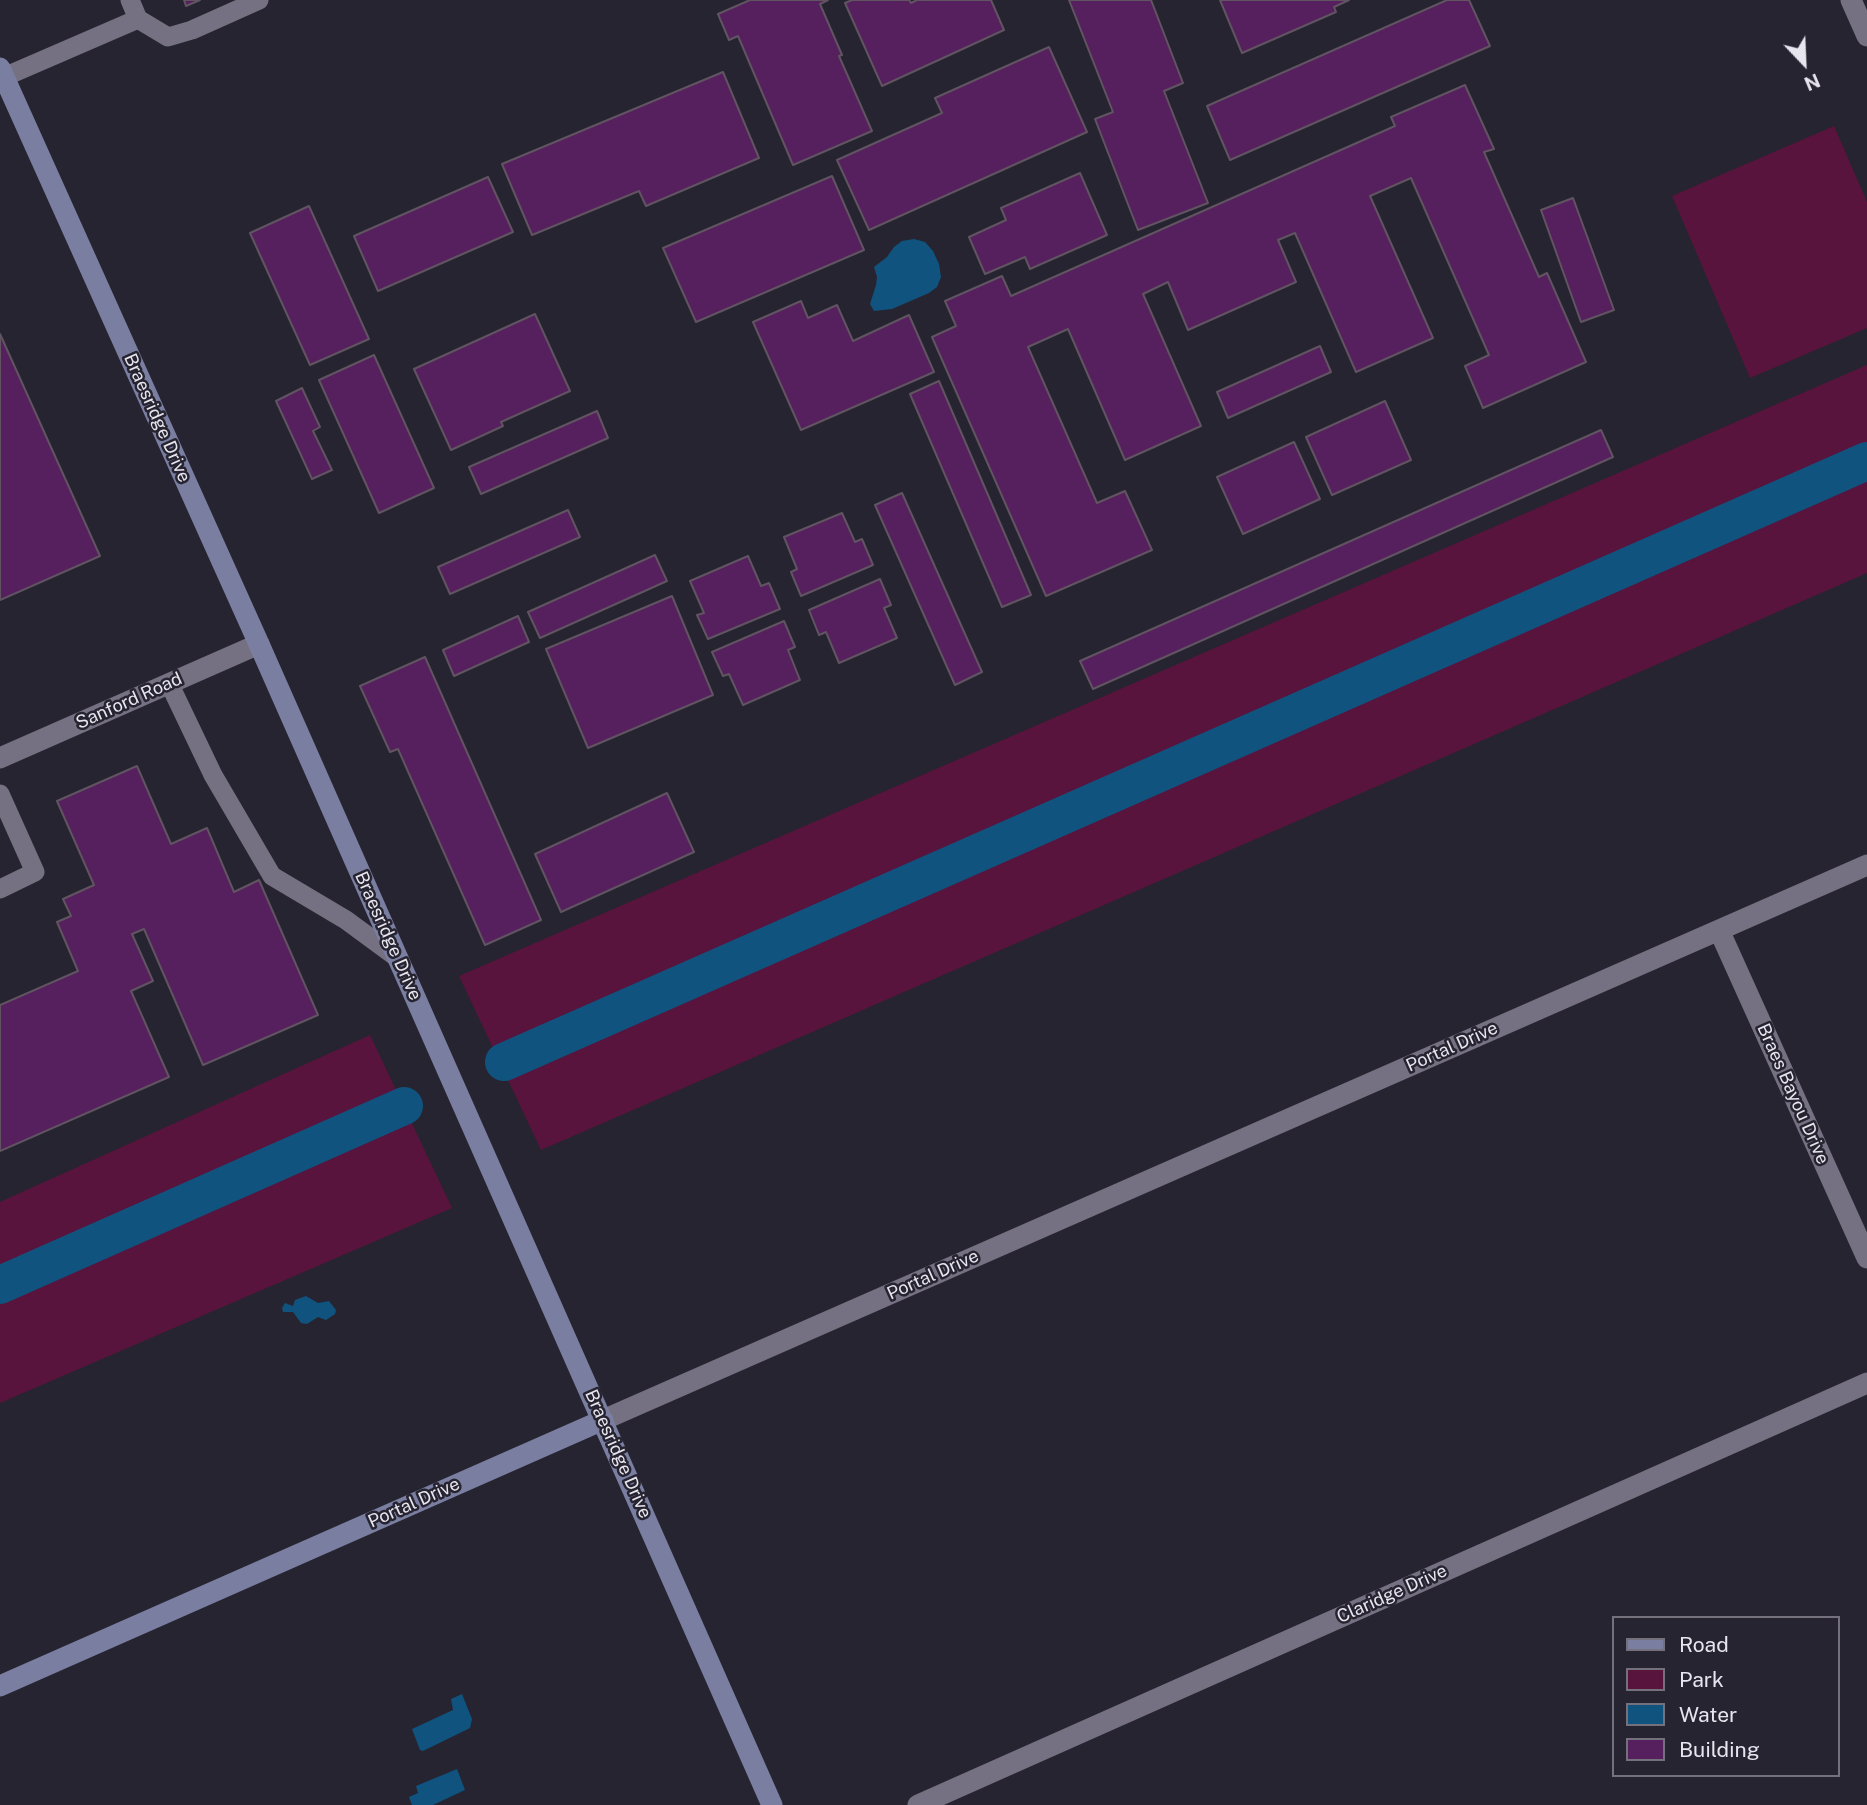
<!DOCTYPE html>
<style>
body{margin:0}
#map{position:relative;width:1867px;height:1805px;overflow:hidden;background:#272431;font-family:"Public Sans",sans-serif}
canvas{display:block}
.legend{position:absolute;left:1612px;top:1616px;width:228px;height:161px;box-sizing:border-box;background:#272431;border:2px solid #74717d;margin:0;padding:9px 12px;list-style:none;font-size:21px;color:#e7e5ee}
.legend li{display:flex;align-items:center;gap:14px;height:35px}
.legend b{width:35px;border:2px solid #74717d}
.north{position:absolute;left:1769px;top:28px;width:70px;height:70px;-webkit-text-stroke:5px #272431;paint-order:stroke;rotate:157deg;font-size:19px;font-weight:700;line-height:28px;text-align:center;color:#e7e5ee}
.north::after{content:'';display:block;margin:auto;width:24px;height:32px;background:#e7e5ee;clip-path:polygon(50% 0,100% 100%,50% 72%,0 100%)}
</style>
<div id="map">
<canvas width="1867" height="1805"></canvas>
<ul class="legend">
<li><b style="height:9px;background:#7a7fa2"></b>Road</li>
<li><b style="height:19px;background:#58143c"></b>Park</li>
<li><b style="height:19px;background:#10537e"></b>Water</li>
<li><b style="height:19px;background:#561f5e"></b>Building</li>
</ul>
<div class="north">N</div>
</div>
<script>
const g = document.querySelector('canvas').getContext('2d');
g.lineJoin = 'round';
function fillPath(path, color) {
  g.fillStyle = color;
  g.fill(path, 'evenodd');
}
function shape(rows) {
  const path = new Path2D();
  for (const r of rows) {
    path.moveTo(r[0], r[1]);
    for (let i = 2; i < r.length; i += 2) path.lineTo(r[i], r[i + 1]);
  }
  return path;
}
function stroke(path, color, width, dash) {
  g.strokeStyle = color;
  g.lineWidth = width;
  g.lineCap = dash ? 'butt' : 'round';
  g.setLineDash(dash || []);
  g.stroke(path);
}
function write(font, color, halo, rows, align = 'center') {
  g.font = font + ' "Public Sans",sans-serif';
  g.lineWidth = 5;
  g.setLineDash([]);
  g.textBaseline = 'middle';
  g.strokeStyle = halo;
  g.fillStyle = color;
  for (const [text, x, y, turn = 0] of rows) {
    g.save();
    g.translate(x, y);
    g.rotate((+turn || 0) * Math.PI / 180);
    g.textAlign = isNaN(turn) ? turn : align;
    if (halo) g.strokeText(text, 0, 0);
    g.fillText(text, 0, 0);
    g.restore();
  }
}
fillPath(shape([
 [1834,126,1867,202,1867,328,1750,378,1672,196],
 [1867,365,1867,573,541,1150,459,976],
 [370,1035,452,1208,0,1403,0,1202]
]), '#58143c');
fillPath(shape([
 [914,239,925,242,933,251,939,264,941,277,937,287,929,293,892,309,874,311,870,304,876,285,877,277,874,267,887,257,894,247,902,241],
 [306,1296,318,1303,329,1301,336,1310,335,1314,326,1320,318,1317,307,1324,301,1323,293,1312,283,1312,282,1308,285,1303,293,1306,295,1300],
 [462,1694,472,1719,470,1728,423,1751,420,1750,412,1729,453,1710,451,1699],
 [457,1769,465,1790,433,1805,412,1805,409,1797,418,1793,416,1786]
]), '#10537e');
stroke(shape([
 [504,1062,1867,461],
 [0,1285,404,1106]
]), '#10537e', 38);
const building = shape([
 [184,0,200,0,186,6,184,0],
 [750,0,828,0,820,4,842,55,839,56,872,131,793,165,738,36,729,40,718,14,750,0],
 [852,0,909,0,911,3,917,0,991,0,1004,30,882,86,845,3,852,0],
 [1069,0,1151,0,1183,83,1164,91,1208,203,1138,230,1095,119,1113,112,1069,0],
 [1220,0,1349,0,1334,7,1336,12,1242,53,1220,0],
 [1447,0,1469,0,1490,46,1230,160,1207,106,1447,0],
 [1049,47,1087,132,869,230,837,160,942,113,935,98,1049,47],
 [723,72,759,158,646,206,639,191,532,235,502,164,723,72],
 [1465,85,1494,149,1484,152,1539,277,1547,273,1586,362,1483,408,1465,366,1489,355,1411,178,1370,196,1433,338,1356,372,1295,233,1278,240,1296,282,1188,330,1168,282,1143,294,1201,426,1125,460,1068,329,1028,347,1097,503,1125,491,1152,550,1046,596,932,337,956,326,945,301,1002,276,1011,296,1395,126,1391,117,1465,85],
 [1080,173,1107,235,1030,269,1025,257,985,274,969,237,1006,220,1001,208,1080,173],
 [832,176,864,250,696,322,663,248,832,176],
 [488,177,513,232,378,291,354,236,488,177],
 [1573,198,1614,310,1581,322,1541,210,1573,198],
 [309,206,369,339,310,365,250,233,309,206],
 [801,301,808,318,837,305,853,341,909,315,934,372,801,430,753,322,801,301],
 [535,314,570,391,501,422,503,426,451,450,414,369,535,314],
 [0,334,100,556,0,600,0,334],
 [1320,346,1331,372,1228,418,1217,392,1320,346],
 [374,355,434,488,379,513,319,380,374,355],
 [939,381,1031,595,1002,607,910,394,939,381],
 [302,388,320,427,313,431,332,470,312,479,276,401,302,388],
 [1385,401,1411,460,1332,495,1306,437,1385,401],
 [597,411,608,438,481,494,469,467,597,411],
 [1601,430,1613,457,1093,689,1080,661,1601,430],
 [1294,442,1320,499,1243,534,1217,477,1294,442],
 [902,493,982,672,955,685,875,505,902,493],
 [568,510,580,537,450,594,438,567,568,510],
 [842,513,855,542,862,539,873,565,801,596,791,572,797,569,784,537,842,513],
 [655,555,667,581,540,638,528,612,655,555],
 [748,556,761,586,769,583,780,609,708,639,697,615,704,613,690,581,748,556],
 [880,579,891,605,884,608,897,638,839,663,826,632,819,635,809,610,880,579],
 [672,596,713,695,588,748,546,649,672,596],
 [518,616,529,642,454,676,443,650,518,616],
 [784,621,795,647,788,650,800,680,743,705,729,674,723,676,712,652,784,621],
 [425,657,541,920,485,945,398,749,390,752,360,686,425,657],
 [137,766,171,844,207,828,234,892,259,880,318,1015,203,1065,144,929,132,934,153,981,131,991,169,1077,0,1151,0,1005,78,971,57,922,71,916,63,899,94,885,57,801,137,766],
 [667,793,694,852,561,912,535,854,667,793]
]);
fillPath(building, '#561f5e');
stroke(building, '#605461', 2);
stroke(shape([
 [130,0,138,19],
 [4,77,138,19,168,37,192,30,259,0],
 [169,683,213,775,272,876,346,920,399,959],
 [0,794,35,872,0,889]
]), '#757182', 19);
stroke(shape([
 [1851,0,1867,36],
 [0,758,259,644],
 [1719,930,1867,1258],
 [603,1420,1867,865],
 [918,1805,1867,1383]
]), '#757182', 21);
stroke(shape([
 [0,68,259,644,772,1805],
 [0,1686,603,1420]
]), '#7a7fa2', 21);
write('18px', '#e7e5ee', '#272431', [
 ["Braesridge Drive",157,418,66],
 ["Sanford Road",129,701,-24],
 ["Braesridge Drive",388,936,66],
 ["Portal Drive",1452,1047,-24],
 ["Braes Bayou Drive",1793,1094,66],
 ["Portal Drive",933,1275,-24],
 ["Braesridge Drive",618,1454,66],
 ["Portal Drive",414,1503,-24],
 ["Claridge Drive",1392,1594,-24]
]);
</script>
